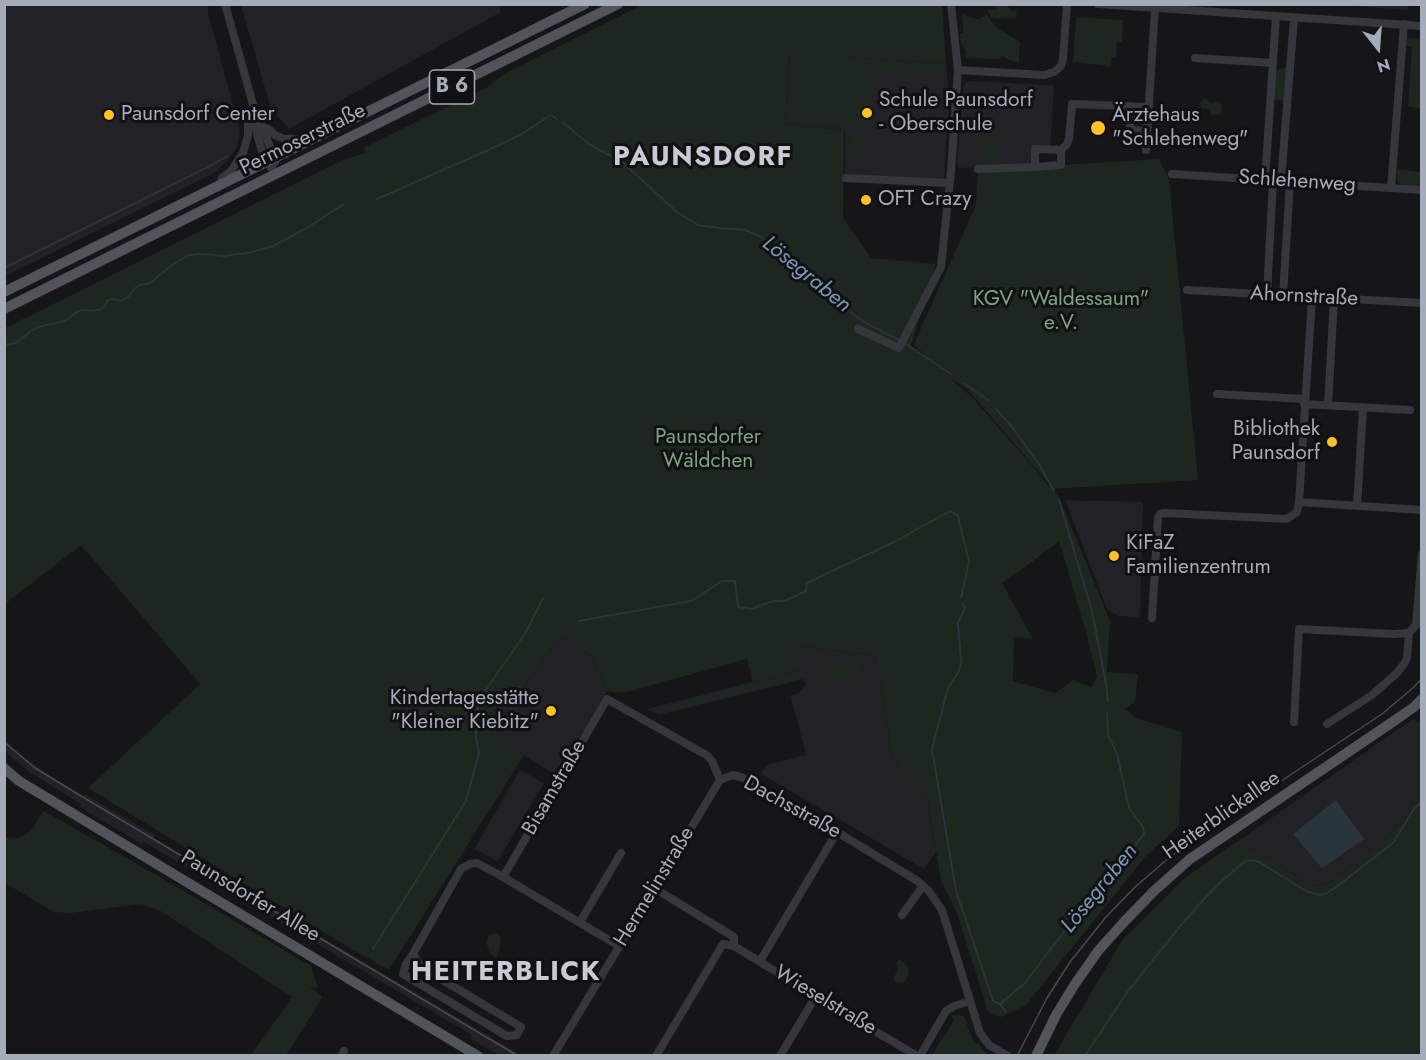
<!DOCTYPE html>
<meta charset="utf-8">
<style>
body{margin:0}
#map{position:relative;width:1426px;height:1060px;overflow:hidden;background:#161518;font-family:Jost,sans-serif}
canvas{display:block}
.frame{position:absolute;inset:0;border:6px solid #a6abb9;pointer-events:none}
.north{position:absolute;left:1348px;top:18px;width:60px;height:60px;-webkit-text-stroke:4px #111013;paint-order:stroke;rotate:163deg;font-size:16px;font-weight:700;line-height:24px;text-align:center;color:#a6abb9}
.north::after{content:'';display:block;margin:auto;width:21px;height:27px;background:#a6abb9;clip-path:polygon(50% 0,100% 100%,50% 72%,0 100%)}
</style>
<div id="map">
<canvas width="1426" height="1060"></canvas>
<div class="frame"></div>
<div class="north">N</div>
</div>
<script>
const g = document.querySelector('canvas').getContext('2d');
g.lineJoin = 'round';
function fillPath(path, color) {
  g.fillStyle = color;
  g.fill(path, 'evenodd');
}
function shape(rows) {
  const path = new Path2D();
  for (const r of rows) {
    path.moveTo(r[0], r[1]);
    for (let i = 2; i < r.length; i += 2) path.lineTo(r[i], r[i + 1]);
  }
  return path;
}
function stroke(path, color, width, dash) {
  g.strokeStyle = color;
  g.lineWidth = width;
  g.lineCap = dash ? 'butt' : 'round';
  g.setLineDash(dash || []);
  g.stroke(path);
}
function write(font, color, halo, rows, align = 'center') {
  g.font = font + ' Jost,sans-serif';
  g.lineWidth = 6;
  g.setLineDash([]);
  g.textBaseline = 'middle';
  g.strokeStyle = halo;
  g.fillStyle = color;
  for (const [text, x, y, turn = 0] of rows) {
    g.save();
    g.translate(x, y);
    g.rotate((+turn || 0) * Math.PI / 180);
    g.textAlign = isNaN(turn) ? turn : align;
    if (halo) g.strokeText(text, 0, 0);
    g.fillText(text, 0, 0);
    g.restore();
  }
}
fillPath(shape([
 [5,4,208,5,208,13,240,131,238,145,233,153,229,159,214,173,5,276],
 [499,5,501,12,289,129,271,109,241,5],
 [1340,5,1408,5,1408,10],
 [789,54,946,63,949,102,944,180,845,176,845,130,785,124],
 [968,81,1052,85,1054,88,1050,149,1035,149,1032,165,959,168,957,162,963,89,965,84],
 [1065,500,1143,502,1140,617,1118,616,1107,609],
 [560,636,592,656,607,691,557,776,524,755,492,731],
 [796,646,874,655,881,679,892,758,927,797,936,852,924,869,761,774,766,765,806,755,796,716,790,696,799,693,806,685,804,679,659,715,647,709,752,682,747,659],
 [1413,719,1421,722,1421,792,1387,838,1328,884,1312,886,1238,841],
 [5,740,20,754,49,775,84,796,85,794,114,811,155,835,154,838,521,1055,499,1055,470,1039,472,1035,144,842,142,844,79,807,81,804,31,773,15,760,5,751],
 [520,770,544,783,498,861,474,849]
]), '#222125');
fillPath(shape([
 [642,5,942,5,946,63,819,56,943,65,943,74,873,69,870,128,788,122,791,55,789,54,785,124,844,130,843,218,871,258,936,264,911,346,930,361,914,344,976,205,978,170,1159,159,1169,180,1198,480,1053,489,968,390,948,376,973,398,1059,497,1110,621,1107,672,1138,674,1135,701,1126,709,1136,718,1182,732,1179,826,1145,857,1026,1005,1001,1017,988,1012,957,913,941,881,927,797,892,758,881,679,874,655,797,646,802,669,754,681,747,659,623,693,607,691,592,656,560,636,492,730,524,755,389,970,348,947,88,788,200,684,81,545,5,604,5,328,345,159,366,153,363,148,486,88,507,72],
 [1059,541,1086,632,1097,677,1091,687,1073,680,1055,693,1013,681,1014,637,1033,639,1002,583,1032,562],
 [995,5,1006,5,1011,10,1017,11,1016,18,991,18,987,9,997,10],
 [962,14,970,18,979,19,987,15,996,27,1019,41,1021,45,1019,47,1019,62,1015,62,1001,56,1001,59,966,58,966,51,961,44,960,36,960,33,963,33,963,29],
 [1076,17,1123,20,1122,42,1117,42,1116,58,1112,57,1111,66,1073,62],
 [1407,38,1421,39,1421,109,1408,107,1412,47,1406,46],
 [1283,68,1289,70,1287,101,1272,100,1274,72],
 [1205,99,1208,100,1210,103,1215,101,1219,102,1222,106,1221,113,1217,115,1212,115,1208,109,1201,108,1200,103,1202,100],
 [851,133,865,134,864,160,849,159],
 [984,135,997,136,995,165,982,165],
 [1421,155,1421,185,1417,186,1400,184,1397,179,1397,169,1420,172],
 [859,657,863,672,851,675,851,678,844,680,843,677,826,681,822,666],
 [801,671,803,677,667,712,666,707],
 [1421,792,1421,1055,1054,1055,1123,939,1185,878,1238,841,1312,886,1328,884,1387,838],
 [42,812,46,812,177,887,311,966,318,988,310,987,323,997,286,1055,251,1055,292,997,159,910,140,904,71,913,54,912,5,883,5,838,19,838,23,836,32,830],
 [495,933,499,934,501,939,499,951,497,957,495,957,490,953,486,942,489,935],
 [899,960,902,961,908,967,909,975,904,982,897,983,893,980,896,973,898,971,896,964],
 [954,1015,960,1015,964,1017,973,1039,988,1055,932,1055,954,1020,951,1016]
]), '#1d261f');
fillPath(shape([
 [1336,800,1364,839,1322,868,1293,834]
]), '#2a343d');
stroke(shape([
 [562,122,589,144,622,162,677,212,698,225,719,228,745,230,762,237,808,280,864,322,899,340],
 [377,199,484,152,520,135,551,115,557,119],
 [4,268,212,165,227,156],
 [906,344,951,374],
 [4,345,16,343,31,331,38,327,65,321,77,312,82,310,91,311,100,310,105,306,108,300,113,299,121,301,127,298,134,289,140,285,150,283,172,265,189,255,203,254,223,256,248,253,273,246,305,229,344,204],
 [964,383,989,401],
 [996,409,1012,427,1039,464,1054,491],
 [1059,500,1092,611,1106,684,1108,702],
 [963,604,965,608,958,623,961,661,959,671,948,688,932,749,956,891,993,1001,1000,1004],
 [579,621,691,601,722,581,735,581,738,607,751,609,773,601,785,601,806,591,807,583,894,542,950,511,958,516,969,562,961,598],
 [373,949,466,801,479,753,476,739,476,712,487,688,525,634,543,598],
 [1006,1012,1000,1004,1025,983,1052,947,1144,834,1143,827,1129,808,1117,754,1108,735,1107,712],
 [1085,1056,1128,991,1181,925,1215,887,1245,861,1252,860,1259,862,1306,891,1320,895,1327,893,1335,888,1393,843,1414,809,1422,802]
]), '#2a343d', 2);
stroke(shape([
 [225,4,256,115,254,123,263,155,266,162,277,174],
 [1098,4,1422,26],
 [1195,58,1273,63],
 [958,70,1044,75,1054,72,1061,66,1063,59,1067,4],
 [1131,106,1130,130,1147,131],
 [256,115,263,127,275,162],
 [263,127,269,129,275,135,284,139,309,139],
 [1061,150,1067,144,1069,139,1072,104,1149,107],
 [1146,150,1155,8],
 [978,169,1035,167,1061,165,1061,150,1035,149,1035,167],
 [1172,174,1422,190],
 [846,178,949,183],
 [1265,180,1276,16],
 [1281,181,1294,18],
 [218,187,222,178,231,171,243,153,248,135,248,124,252,114],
 [1391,188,1404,24],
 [1187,290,1422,303],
 [1267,295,1273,181],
 [1283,296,1290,182],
 [858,329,899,348,941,267,951,171,958,70,951,4],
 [1217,394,1305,399],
 [1304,404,1410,410],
 [1328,405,1334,299],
 [1299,502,1312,297],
 [1357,506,1363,408],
 [1152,618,1158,518,1160,514,1164,513,1287,519,1297,512,1299,502,1422,510],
 [1294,722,1299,629,1393,634,1409,633,1416,625,1422,554],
 [1327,724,1372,695,1397,673,1404,664,1407,658,1409,633],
 [720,780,733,775,741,777,837,832,916,880,928,890,942,910,980,1033,989,1045,1008,1056],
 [503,877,607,699,708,756,712,761,720,780],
 [654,888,734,937,734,946],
 [902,915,923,886],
 [580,922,621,853],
 [413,954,406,964,403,974,507,1036,517,1035,521,1027,421,967,413,954,461,869,470,864,477,863,503,877,619,946],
 [760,961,837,832],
 [341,1056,344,1051],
 [553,1056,720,780],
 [656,1056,723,944,734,946,816,996,917,1056],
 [780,1056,816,996],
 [920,1056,946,1011,954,1006,970,1001]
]), '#36373d', 8);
stroke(shape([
 [4,292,585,4],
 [4,309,618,4],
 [4,768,19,781,170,872,478,1056],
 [1036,1056,1056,1015,1075,984,1098,951,1124,922,1154,891,1190,859,1394,721,1414,707,1422,699]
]), '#52545c', 10);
stroke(shape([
 [4,742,35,768,81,796,518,1056],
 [1017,1056,1047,998,1070,962,1106,917,1135,887,1164,862,1197,837,1382,714,1414,687,1422,678]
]), '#494b52', 1.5);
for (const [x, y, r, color] of [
 [867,113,6,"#ffc226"],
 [109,115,6,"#ffc226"],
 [1098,128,8,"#ffc226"],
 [866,200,6,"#ffc226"],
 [1332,442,6,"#ffc226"],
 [1114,556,6,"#ffc226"],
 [551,711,6,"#ffc226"]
]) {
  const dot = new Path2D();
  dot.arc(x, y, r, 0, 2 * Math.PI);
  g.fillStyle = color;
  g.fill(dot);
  stroke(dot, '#111013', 2);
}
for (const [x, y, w] of [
 [452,87,45]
]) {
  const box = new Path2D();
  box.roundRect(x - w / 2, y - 17, w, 34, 4.5);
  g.fillStyle = '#111013';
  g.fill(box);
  stroke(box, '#a6abb9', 1.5);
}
write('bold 20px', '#a6abb9', null, [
 ["B 6",452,87]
]);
write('21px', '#a6abb9', '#111013', [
 ["Schule Paunsdorf",879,101],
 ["- Oberschule",879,125],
 ["Paunsdorf Center",121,115],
 ["Ärztehaus",1112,116],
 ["\"Schlehenweg\"",1112,140],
 ["OFT Crazy",878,200],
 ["Bibliothek",1320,430,"right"],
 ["Paunsdorf",1320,454,"right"],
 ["KiFaZ",1126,544],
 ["Familienzentrum",1126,568],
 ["Kindertagesstätte",539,699,"right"],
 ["\"Kleiner Kiebitz\"",539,723,"right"]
], 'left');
write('21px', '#a6abb9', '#111013', [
 ["Permoserstraße",303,140,-26],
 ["Schlehenweg",1297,182,4],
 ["Ahornstraße",1304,297,3],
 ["Bisamstraße",555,788,-60],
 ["Dachsstraße",792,808,29],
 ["Heiterblickallee",1222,816,-35],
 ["Hermelinstraße",655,887,-59],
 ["Paunsdorfer Allee",250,897,31],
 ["Wieselstraße",825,1001,31]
]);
write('21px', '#7ca581', '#111013', [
 ["KGV \"Waldessaum\"",1061,300],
 ["e.V.",1061,324],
 ["Paunsdorfer",708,438],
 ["Wäldchen",708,462]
]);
write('italic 22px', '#7b97b6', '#111013', [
 ["Lösegraben",806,275,39],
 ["Lösegraben",1100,889,-51]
]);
g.letterSpacing = '1.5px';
write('bold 27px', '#c8cad4', '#111013', [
 ["PAUNSDORF",703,158],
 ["HEITERBLICK",506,973]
]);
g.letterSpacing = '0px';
</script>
